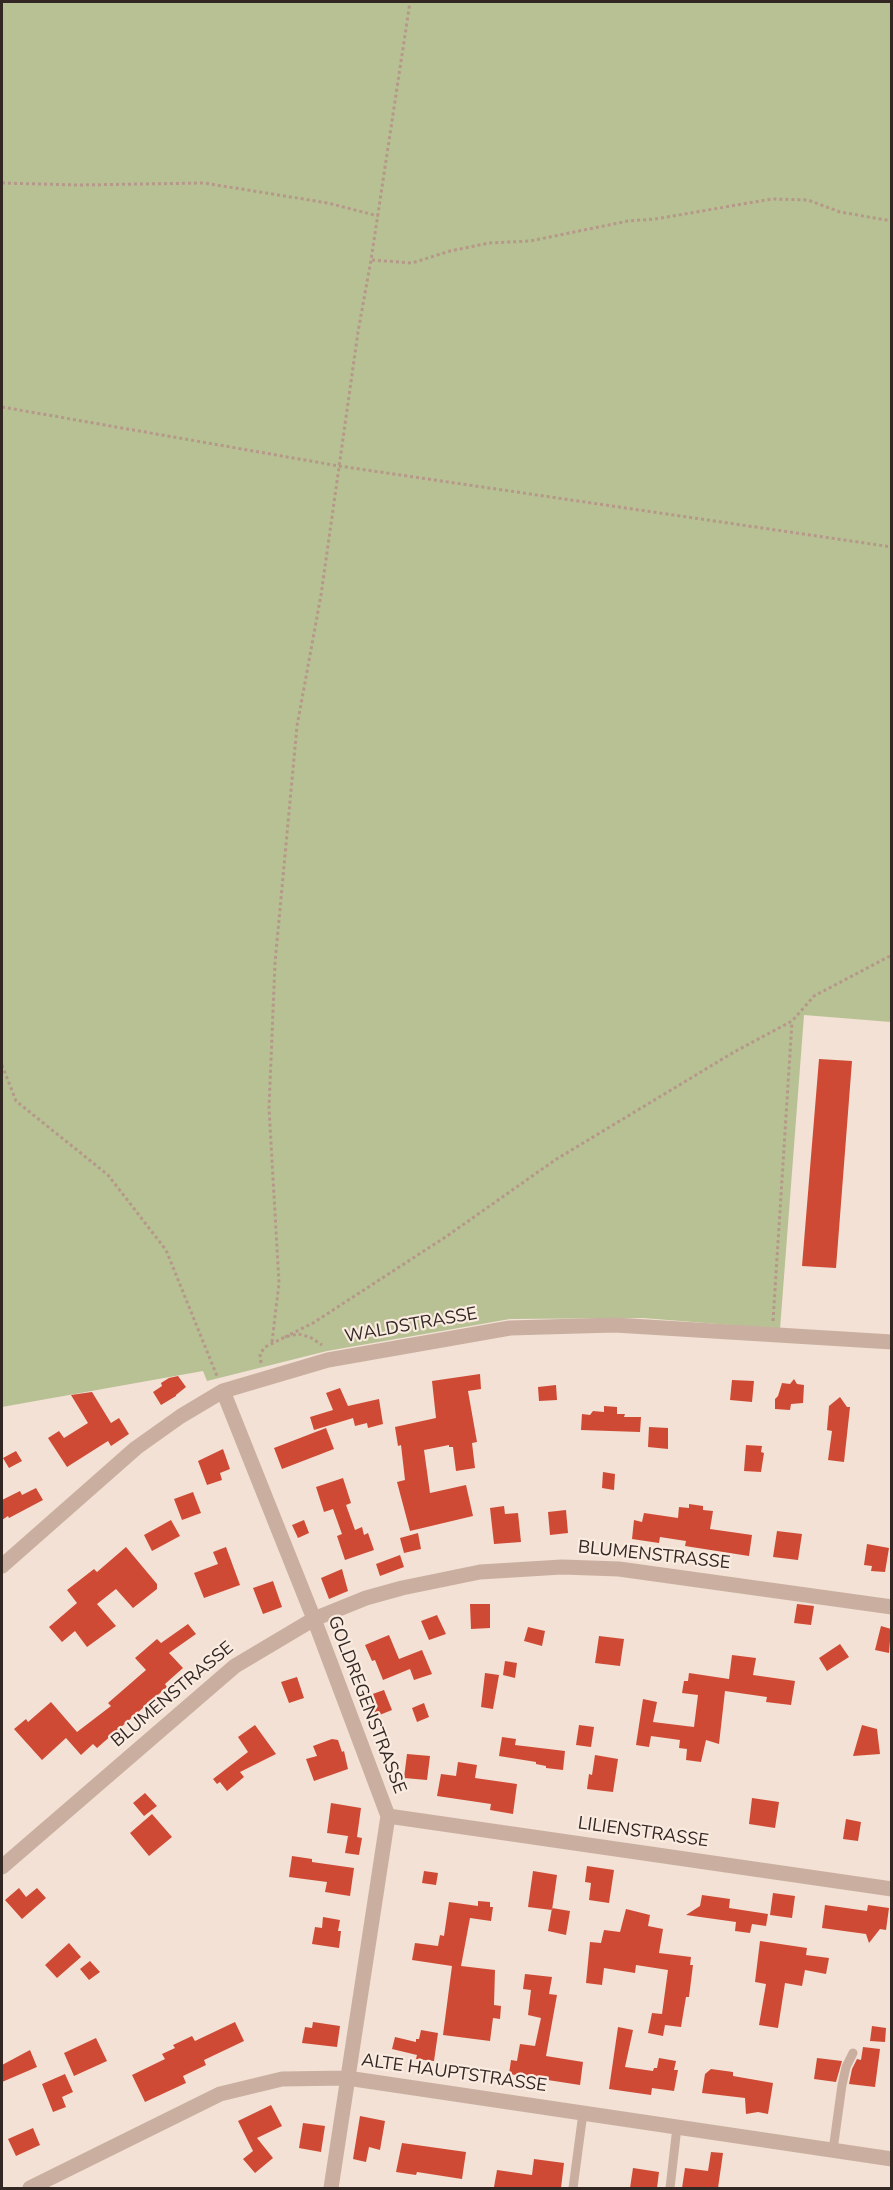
<!DOCTYPE html>
<style>
body{margin:0}
#map{position:relative;width:893px;height:2190px;overflow:hidden;background:#f2e1d4;font-family:"Nunito Sans",sans-serif}
canvas{display:block}
.frame{position:absolute;inset:0;border:3px solid #332724;pointer-events:none}
</style>
<div id="map">
<canvas width="893" height="2190"></canvas>
<div class="frame"></div>
</div>
<script>
const g = document.querySelector('canvas').getContext('2d');
g.lineJoin = 'round';
function fillPath(path, color) {
  g.fillStyle = color;
  g.fill(path, 'evenodd');
}
function shape(rows) {
  const path = new Path2D();
  for (const r of rows) {
    path.moveTo(r[0], r[1]);
    for (let i = 2; i < r.length; i += 2) path.lineTo(r[i], r[i + 1]);
  }
  return path;
}
function stroke(path, color, width, dash) {
  g.strokeStyle = color;
  g.lineWidth = width;
  g.lineCap = dash ? 'butt' : 'round';
  g.setLineDash(dash || []);
  g.stroke(path);
}
function write(font, color, halo, rows, align = 'center') {
  g.font = font + ' "Nunito Sans",sans-serif';
  g.lineWidth = 4.5;
  g.setLineDash([]);
  g.textBaseline = 'middle';
  g.strokeStyle = halo;
  g.fillStyle = color;
  for (const [text, x, y, turn = 0] of rows) {
    g.save();
    g.translate(x, y);
    g.rotate((+turn || 0) * Math.PI / 180);
    g.textAlign = isNaN(turn) ? turn : align;
    if (halo) g.strokeText(text, 0, 0);
    g.fillText(text, 0, 0);
    g.restore();
  }
}
fillPath(shape([
 [2,2,891,2,891,1022,804,1015,780,1329,643,1318,510,1319,327,1351,207,1381,203,1371,2,1407]
]), '#b7c194');
fillPath(shape([
 [819,1059,852,1061,836,1268,802,1266],
 [480,1374,481,1389,468,1391,477,1442,472,1443,475,1468,456,1471,453,1447,449,1447,449,1445,424,1450,430,1493,466,1485,473,1516,410,1531,397,1482,405,1480,401,1445,398,1446,395,1427,436,1418,432,1381],
 [178,1376,186,1387,176,1395,176,1396,161,1405,153,1392,162,1386,161,1383,169,1378],
 [794,1379,797,1384,804,1385,803,1403,791,1404,790,1410,775,1409,775,1399,778,1396,782,1383,790,1384],
 [732,1380,754,1381,752,1402,730,1400],
 [556,1385,557,1400,539,1401,538,1387],
 [340,1388,348,1406,379,1399,383,1424,368,1428,367,1423,355,1426,353,1418,314,1430,310,1417,333,1410,326,1393],
 [92,1392,111,1423,119,1418,129,1434,111,1446,108,1441,67,1467,48,1438,59,1431,64,1438,88,1423,71,1395],
 [840,1397,847,1407,850,1407,844,1462,828,1460,832,1431,827,1430,829,1406],
 [604,1406,617,1407,617,1414,625,1414,624,1417,641,1417,640,1432,581,1430,582,1414,590,1415,593,1411,604,1412],
 [649,1427,668,1428,668,1449,648,1447],
 [326,1428,334,1449,282,1469,274,1448],
 [746,1445,762,1446,761,1452,764,1453,761,1472,744,1471],
 [223,1449,230,1469,220,1473,222,1480,207,1485,198,1461],
 [16,1451,22,1461,9,1468,3,1458],
 [603,1472,615,1474,614,1490,602,1488],
 [343,1478,351,1503,346,1505,355,1530,362,1527,364,1535,368,1533,374,1550,345,1560,337,1536,342,1534,333,1509,324,1512,316,1487],
 [36,1488,43,1500,9,1518,8,1516,2,1520,2,1500,20,1491,22,1495],
 [193,1492,201,1513,182,1520,174,1499],
 [689,1504,703,1506,703,1510,713,1511,710,1529,752,1535,749,1556,685,1546,686,1541,660,1537,659,1543,632,1539,634,1520,642,1522,644,1513,678,1518,679,1507,689,1508],
 [504,1506,505,1514,518,1513,521,1542,494,1544,490,1508],
 [566,1510,568,1533,550,1535,548,1512],
 [171,1520,180,1536,152,1551,144,1535],
 [304,1520,309,1533,298,1538,292,1525],
 [777,1531,802,1534,798,1560,773,1557],
 [418,1533,421,1549,404,1553,400,1538],
 [867,1544,889,1548,885,1572,871,1571,872,1566,864,1565],
 [126,1547,157,1584,157,1589,133,1608,116,1589,97,1604,116,1626,87,1647,75,1631,62,1642,49,1627,77,1603,67,1590,94,1569,97,1572],
 [226,1547,240,1585,204,1598,194,1573,218,1564,213,1552],
 [400,1555,404,1567,380,1576,376,1564],
 [342,1569,348,1591,329,1599,321,1578],
 [273,1581,282,1607,263,1614,253,1588],
 [470,1604,490,1604,490,1628,471,1629],
 [797,1604,814,1606,811,1625,794,1623],
 [437,1615,446,1634,429,1640,421,1621],
 [188,1624,196,1634,169,1653,183,1668,165,1684,167,1687,97,1748,93,1744,81,1755,66,1738,42,1760,14,1729,26,1719,28,1722,51,1702,77,1732,111,1706,108,1703,146,1670,135,1658,157,1639,161,1643],
 [881,1626,891,1629,889,1653,875,1650],
 [528,1627,545,1631,542,1646,524,1641],
 [389,1635,399,1659,422,1650,432,1674,414,1680,410,1669,383,1680,375,1660,372,1661,365,1645],
 [599,1636,624,1639,620,1666,595,1663],
 [840,1644,849,1657,827,1671,819,1658],
 [732,1655,756,1658,753,1675,795,1681,791,1705,766,1702,767,1697,725,1691,719,1744,706,1740,701,1762,686,1760,687,1749,679,1748,680,1740,651,1736,649,1747,636,1745,643,1699,657,1702,653,1722,694,1727,698,1695,682,1693,684,1681,688,1681,689,1673,729,1679],
 [505,1661,517,1663,515,1678,503,1675],
 [485,1673,499,1675,493,1709,481,1707],
 [297,1677,304,1698,289,1703,281,1682],
 [384,1690,392,1710,372,1718,364,1697],
 [424,1703,429,1717,417,1722,412,1708],
 [255,1725,276,1754,240,1772,244,1777,227,1791,220,1782,217,1784,213,1779,248,1752,238,1737],
 [579,1725,594,1727,591,1747,576,1745],
 [862,1725,877,1729,880,1754,853,1756],
 [502,1737,516,1739,515,1745,565,1751,563,1770,546,1768,546,1766,536,1764,536,1762,499,1756],
 [332,1739,338,1740,342,1752,344,1751,348,1769,314,1781,306,1759,317,1756,313,1746],
 [407,1754,430,1756,427,1780,404,1778],
 [595,1755,618,1759,613,1792,587,1789,589,1774,592,1775],
 [458,1762,477,1765,475,1778,517,1784,513,1814,490,1810,491,1804,437,1796,441,1774,456,1776],
 [145,1793,157,1806,144,1816,133,1803],
 [752,1798,779,1802,775,1828,749,1824],
 [331,1803,361,1808,357,1837,362,1838,359,1855,345,1853,348,1836,355,1837,327,1833],
 [152,1814,172,1837,149,1856,130,1833],
 [846,1819,861,1822,858,1841,843,1839],
 [292,1856,312,1859,312,1862,354,1868,350,1896,325,1892,327,1882,289,1877],
 [587,1866,614,1870,609,1903,589,1900,591,1883,585,1882],
 [424,1871,438,1873,436,1885,422,1883],
 [533,1871,557,1875,552,1910,528,1907],
 [19,1888,26,1897,37,1888,46,1898,22,1919,5,1900],
 [773,1893,795,1896,792,1918,770,1915],
 [702,1895,730,1899,729,1908,768,1914,766,1926,752,1924,750,1933,735,1931,736,1922,686,1915,700,1906],
 [478,1901,490,1902,490,1907,493,1907,491,1921,470,1918,461,1966,495,1970,494,2005,501,2006,500,2019,493,2018,490,2041,443,2035,452,1966,412,1960,415,1943,438,1946,440,1935,444,1936,449,1902,478,1906],
 [825,1905,867,1911,868,1905,889,1908,886,1930,880,1929,869,1943,866,1934,822,1928],
 [552,1908,570,1911,566,1935,548,1931],
 [626,1909,650,1915,648,1926,663,1929,659,1953,691,1957,690,1965,693,1965,689,1997,686,1997,681,2027,665,2025,663,2036,648,2033,652,2013,662,2014,668,1970,636,1965,635,1973,604,1968,602,1985,586,1983,590,1942,601,1943,604,1930,620,1932],
 [323,1917,340,1920,338,1931,341,1931,339,1948,312,1944,315,1927,322,1928],
 [760,1941,807,1948,806,1955,829,1958,826,1974,805,1970,802,1986,785,1983,778,2028,759,2025,766,1984,755,1982],
 [69,1943,81,1957,57,1978,45,1965],
 [90,1961,100,1972,89,1980,80,1969],
 [525,1974,552,1977,549,1994,557,1995,546,2056,583,2062,580,2085,509,2074,511,2060,517,2061,520,2044,535,2046,541,2018,528,2015,531,1990,523,1989],
 [235,2022,244,2041,204,2060,206,2065,183,2076,186,2083,145,2102,132,2075,165,2059,162,2054,175,2048,173,2045,192,2036,195,2041],
 [313,2022,340,2026,337,2047,302,2043,305,2027,312,2028],
 [872,2026,886,2028,885,2042,870,2041],
 [618,2027,633,2030,625,2067,653,2071,654,2068,657,2068,659,2058,676,2061,674,2070,678,2070,674,2091,652,2088,651,2095,609,2089],
 [421,2030,438,2033,434,2061,416,2059,417,2055,392,2049,395,2037,416,2042,416,2039,419,2039],
 [96,2038,107,2061,74,2076,64,2053],
 [863,2047,880,2049,875,2087,849,2084,852,2069,857,2059,861,2060],
 [30,2050,37,2067,2,2082,2,2065],
 [817,2058,842,2061,836,2082,814,2079],
 [711,2069,733,2072,733,2076,773,2083,768,2114,758,2112,746,2114,745,2098,702,2093,705,2074],
 [65,2074,73,2092,62,2097,66,2107,53,2112,42,2084],
 [271,2105,282,2126,257,2138,273,2158,255,2173,243,2159,253,2151,238,2121],
 [360,2116,385,2121,380,2150,369,2147,366,2162,353,2159],
 [303,2123,325,2126,321,2152,299,2148],
 [33,2128,40,2145,16,2156,8,2139],
 [402,2143,466,2152,462,2179,417,2172,416,2175,396,2172],
 [711,2152,723,2153,718,2188,682,2188,685,2168,708,2171],
 [534,2159,564,2163,561,2188,494,2187,497,2170,532,2175],
 [633,2168,659,2172,657,2188,630,2188]
]), '#cf4a35');
stroke(shape([
 [2,183,78,185,204,183,328,203,378,216],
 [372,260,412,263,450,251,489,243,530,241,628,221,655,219,772,199,808,200,840,212,892,221],
 [2,407,339,466,892,547],
 [2,1065,16,1101,108,1175,166,1250,217,1376],
 [773,1321,792,1022],
 [285,1337,313,1323,447,1236,555,1160,734,1052,792,1021,814,996,892,955],
 [272,1342,279,1283,269,1108,275,963,297,726,321,595,358,332,371,260,410,2],
 [261,1363,260,1354,265,1347,285,1337,298,1334,310,1337,322,1345]
]), '#b6988a', 3, [3, 3]);
stroke(shape([
 [833,2150,842,2085,846,2067,853,2053],
 [573,2188,583,2113],
 [670,2188,677,2127]
]), '#caafa0', 9);
stroke(shape([
 [223,1391,314,1619,388,1816,331,2188],
 [2,1566,136,1448,181,1416,223,1391,328,1360,510,1328,615,1325,892,1342],
 [388,1816,892,1889],
 [2,1867,235,1666,314,1619,366,1598,402,1588,480,1572,562,1567,619,1569,892,1607],
 [30,2188,220,2094,282,2079,347,2078,892,2159]
]), '#caafa0', 15);
write('18px', '#332724', '#faebe0', [
 ["WALDSTRASSE",411,1326,-10],
 ["BLUMENSTRASSE",654,1556,6],
 ["BLUMENSTRASSE",173,1695,-40],
 ["GOLDREGENSTRASSE",366,1705,69],
 ["LILIENSTRASSE",643,1833,8],
 ["ALTE HAUPTSTRASSE",454,2074,8]
]);
</script>
